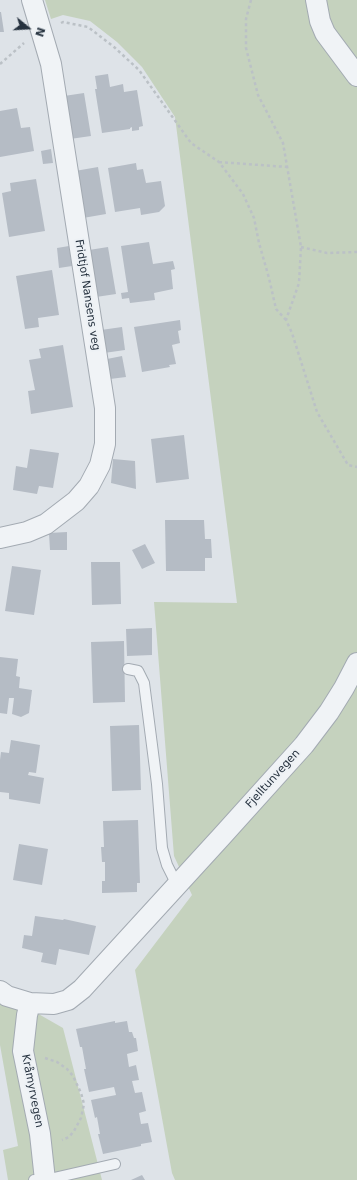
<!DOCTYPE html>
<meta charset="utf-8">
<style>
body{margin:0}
#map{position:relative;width:357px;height:1180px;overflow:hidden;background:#dee3e8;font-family:"DejaVu Sans",sans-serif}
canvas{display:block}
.north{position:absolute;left:8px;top:8px;width:40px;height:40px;-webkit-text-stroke:3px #edf1f5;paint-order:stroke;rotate:108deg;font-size:11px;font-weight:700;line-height:16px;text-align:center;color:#26323f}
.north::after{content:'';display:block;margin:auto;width:14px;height:18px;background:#26323f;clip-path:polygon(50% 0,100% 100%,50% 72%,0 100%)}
</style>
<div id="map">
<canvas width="357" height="1180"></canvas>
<div class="north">N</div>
</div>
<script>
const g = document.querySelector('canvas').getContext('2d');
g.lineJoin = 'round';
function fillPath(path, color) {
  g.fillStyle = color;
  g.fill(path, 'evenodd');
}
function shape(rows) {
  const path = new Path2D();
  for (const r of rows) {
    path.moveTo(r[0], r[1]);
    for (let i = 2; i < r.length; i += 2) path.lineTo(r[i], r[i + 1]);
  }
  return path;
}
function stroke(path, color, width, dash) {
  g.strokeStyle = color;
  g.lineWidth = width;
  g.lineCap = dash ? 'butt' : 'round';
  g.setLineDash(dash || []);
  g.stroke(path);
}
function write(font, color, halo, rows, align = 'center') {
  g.font = font + ' "DejaVu Sans",sans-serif';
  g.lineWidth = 4;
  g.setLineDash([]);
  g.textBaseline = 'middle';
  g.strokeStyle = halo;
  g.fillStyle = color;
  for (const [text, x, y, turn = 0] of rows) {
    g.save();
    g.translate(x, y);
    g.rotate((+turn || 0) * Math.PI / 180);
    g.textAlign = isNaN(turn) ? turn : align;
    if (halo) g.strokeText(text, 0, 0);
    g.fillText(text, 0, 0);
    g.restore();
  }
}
fillPath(shape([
 [45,0,357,0,357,1180,175,1180,172,1173,135,970,192,895,174,856,154,602,237,603,175,117,142,67,117,42,90,21,63,15,51,19],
 [0,992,63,1028,102,1180,8,1180,3,1150,18,1146,0,1045]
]), '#c5d2be');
fillPath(shape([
 [0,12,1,12,4,32,0,32],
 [108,74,110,87,123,84,124,92,137,90,143,126,139,127,139,130,132,131,132,127,130,128,130,129,102,133,95,89,97,89,95,76],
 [84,93,91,136,70,139,64,96],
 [17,108,21,128,30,127,34,151,0,157,0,111],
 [51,149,53,163,43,164,41,151],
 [136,163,137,170,143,169,146,183,161,181,165,206,159,212,141,215,140,208,115,212,108,168],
 [98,167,106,214,83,218,75,171],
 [36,179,45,231,9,237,2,193,11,191,10,183],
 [149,242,153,264,173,261,175,269,171,270,173,289,154,293,155,300,130,303,129,298,122,299,121,293,128,292,121,246],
 [69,246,72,266,59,268,57,248],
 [108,247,116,294,96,297,89,250],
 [52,270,59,315,38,318,39,327,25,329,16,276],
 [180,320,181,330,178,331,180,343,172,345,176,364,169,365,170,367,142,372,134,327],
 [122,327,125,350,104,353,101,330],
 [63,345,73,407,31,414,28,391,35,390,29,360,41,358,39,349],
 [122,356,126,377,110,379,107,359],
 [184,435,189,479,156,483,151,439],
 [30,449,59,453,53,488,39,486,37,494,13,490,16,466,27,468],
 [113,459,135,461,136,489,111,483],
 [165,520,204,520,205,539,211,539,212,558,205,558,205,571,166,571],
 [67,532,67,550,50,550,49,533],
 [145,544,155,563,142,569,132,550],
 [91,562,120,562,121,604,92,605],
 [12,566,41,570,34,615,5,611],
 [152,628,152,655,127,656,126,629],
 [124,641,125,702,93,703,91,642],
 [0,657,18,659,16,676,20,677,19,688,32,690,29,713,21,717,12,714,14,698,9,698,7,714,0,713],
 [139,725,141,790,112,791,110,726],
 [11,740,40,745,36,773,29,772,28,775,44,778,40,804,9,799,9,793,0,792,0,760,1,752,9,753],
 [138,820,140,883,137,883,137,892,102,893,102,881,105,881,105,862,102,862,101,847,104,847,103,821],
 [19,844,48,849,42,885,13,880],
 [35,916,63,920,64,919,96,926,89,955,59,949,56,965,41,962,43,953,22,948,24,935,32,936],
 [115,1021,115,1023,127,1021,129,1032,132,1032,134,1038,136,1038,138,1051,127,1054,129,1067,136,1065,139,1080,132,1081,135,1093,142,1092,146,1111,139,1113,141,1124,148,1123,152,1142,141,1144,141,1146,103,1154,98,1134,100,1134,97,1117,95,1118,91,1100,116,1095,114,1087,89,1092,84,1069,86,1069,82,1047,80,1047,76,1029],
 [142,1175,145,1180,131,1180]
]), '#b5bcc5');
const service = shape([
 [128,669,138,671,144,683,157,784,162,848,167,865,177,885],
 [34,1180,45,1180,115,1164]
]);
const minor = shape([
 [316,0,320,21,325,33,357,76],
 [0,538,27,532,46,524,76,501,89,486,100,465,105,444,105,408,51,64,32,0],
 [0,991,7,996,30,1003,54,1004,68,1000,82,989,222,836,304,745,329,712,344,688,357,663],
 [30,1003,27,1015,23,1051,40,1134,45,1180]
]);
stroke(service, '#a3aab2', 12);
stroke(minor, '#a3aab2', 22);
stroke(shape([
 [251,0,246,19,246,48,258,95,283,143,301,247,299,283,286,320,292,333,317,412,348,465,357,467],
 [61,23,63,22,88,27,114,47,139,70,191,143,219,162,243,194,254,218,259,243,269,278,276,309,286,320],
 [0,64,24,43],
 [219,162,287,167],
 [301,247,327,253,357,252],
 [45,1058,57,1062,67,1069,73,1076,81,1093,84,1104,81,1118,74,1131,69,1137,62,1140]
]), '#bbc1c6', 2.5, [3, 3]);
stroke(service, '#f0f3f6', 10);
stroke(minor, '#f0f3f6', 20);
write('11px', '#26323f', '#edf1f5', [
 ["Fridtjof Nansens veg",87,295,81],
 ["Fjelltunvegen",273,779,-48],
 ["Kråmyrvegen",32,1091,79]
]);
</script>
